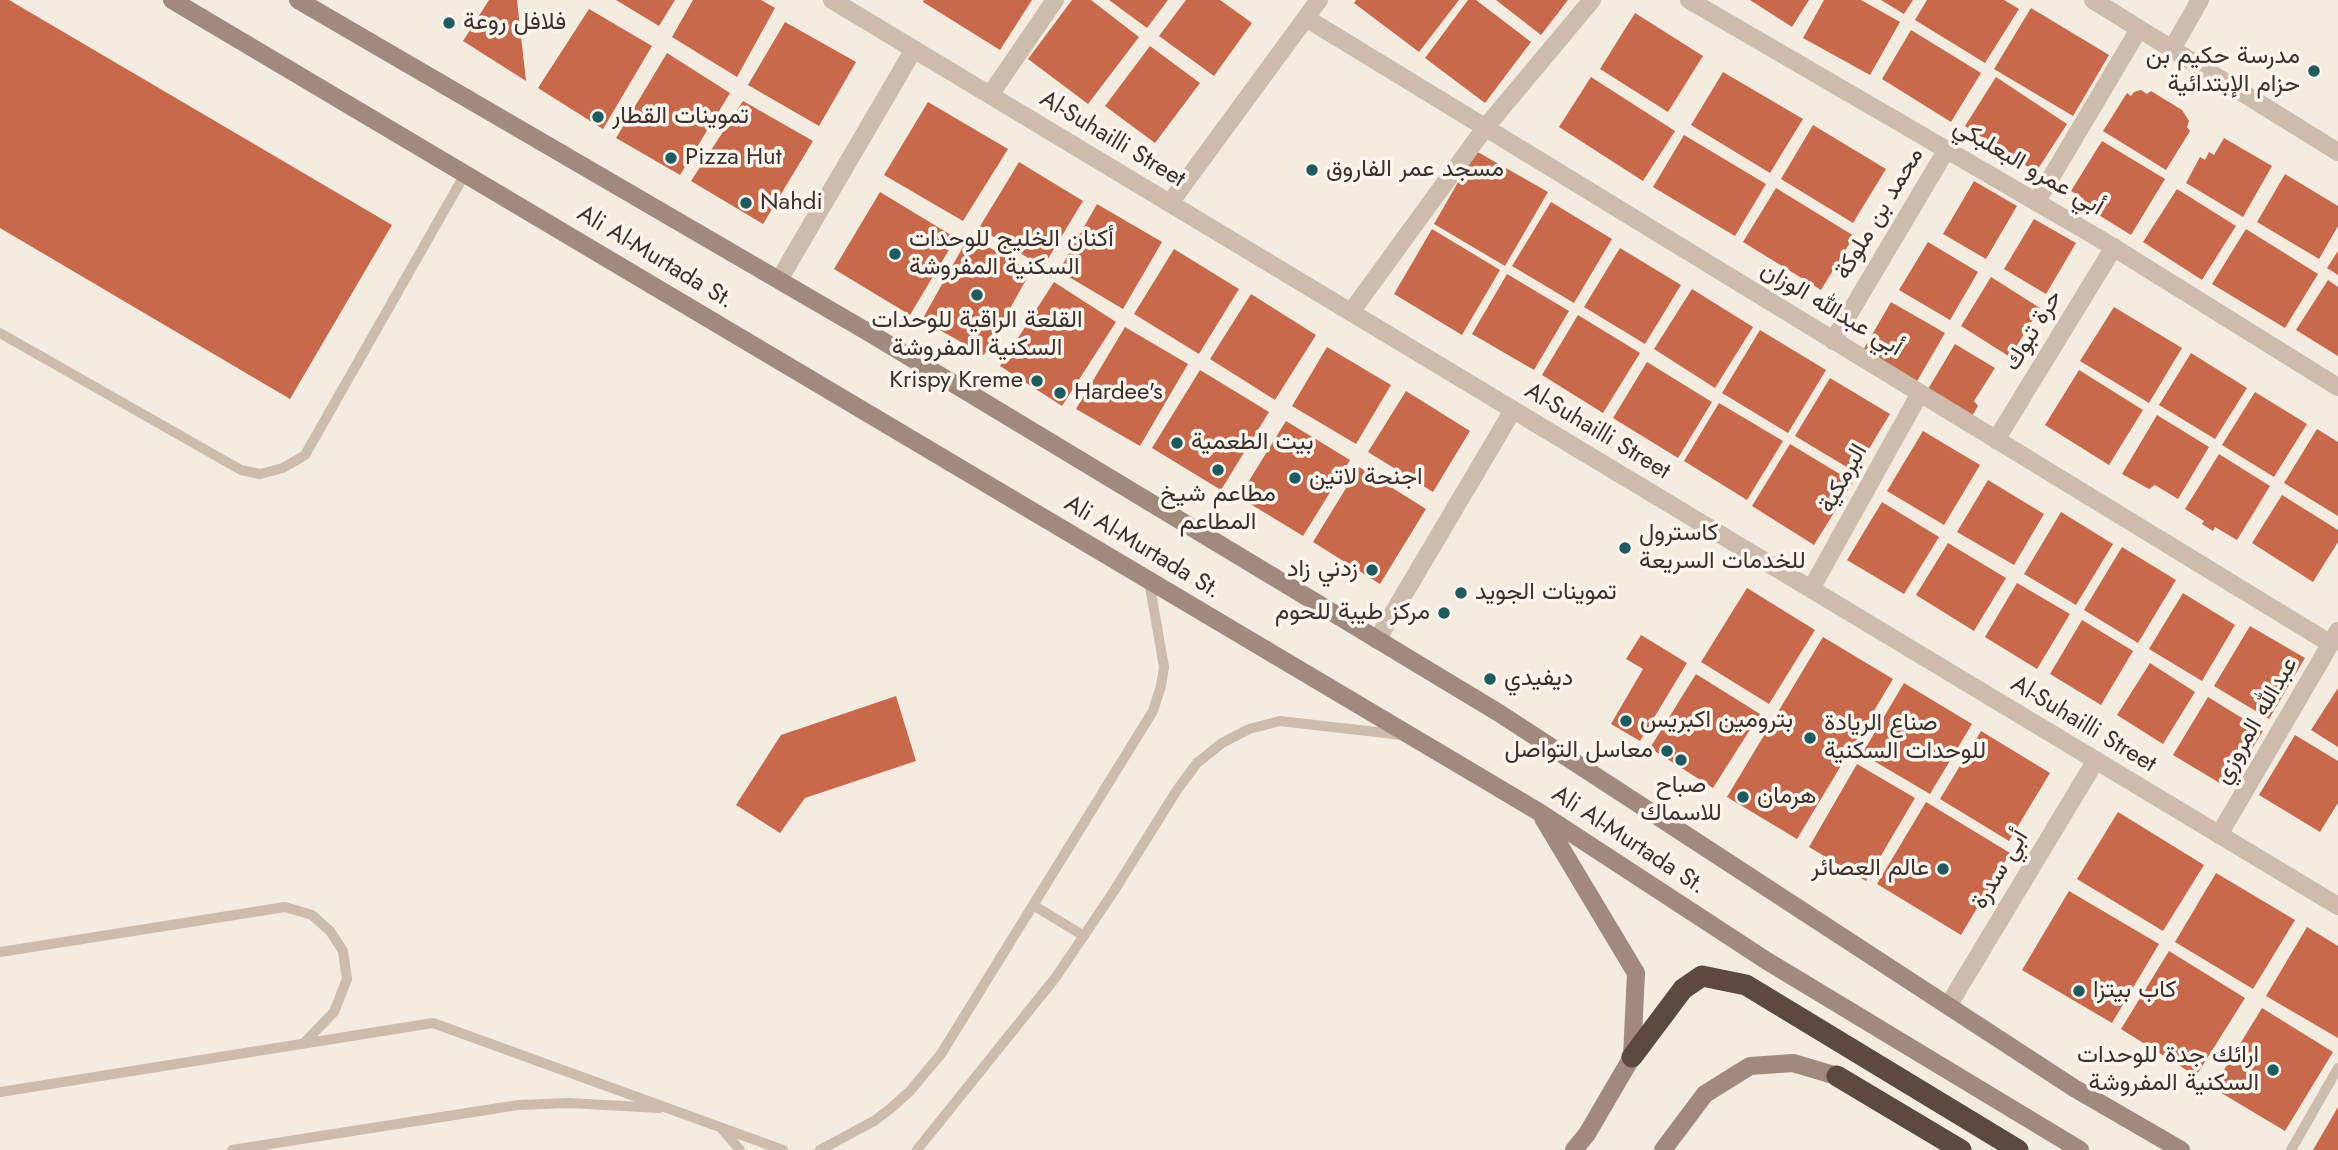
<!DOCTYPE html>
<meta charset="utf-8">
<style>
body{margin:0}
canvas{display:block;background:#f4ebe1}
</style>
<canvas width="2338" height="1150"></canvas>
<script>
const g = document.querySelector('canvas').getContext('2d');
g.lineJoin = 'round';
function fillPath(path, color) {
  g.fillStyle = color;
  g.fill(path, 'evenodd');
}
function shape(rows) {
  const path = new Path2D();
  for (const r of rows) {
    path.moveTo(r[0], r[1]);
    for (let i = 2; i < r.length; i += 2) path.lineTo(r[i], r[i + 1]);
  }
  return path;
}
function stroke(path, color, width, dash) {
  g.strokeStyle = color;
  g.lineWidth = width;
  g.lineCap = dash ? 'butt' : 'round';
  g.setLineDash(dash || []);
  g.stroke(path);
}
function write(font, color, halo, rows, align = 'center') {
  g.font = font + ' Jost,Vazirmatn,sans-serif';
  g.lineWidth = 7;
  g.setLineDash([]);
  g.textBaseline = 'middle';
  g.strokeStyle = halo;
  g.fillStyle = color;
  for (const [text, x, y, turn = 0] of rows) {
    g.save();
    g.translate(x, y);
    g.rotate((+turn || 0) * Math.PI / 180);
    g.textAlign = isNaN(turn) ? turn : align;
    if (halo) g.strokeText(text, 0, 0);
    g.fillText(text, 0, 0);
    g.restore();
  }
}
fillPath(shape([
 [0,0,9,0,392,225,290,399,0,228],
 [489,0,517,0,526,81,463,41],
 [616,0,675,0,659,26],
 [693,0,761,0,775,8,737,77,672,37],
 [924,0,1032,0,1000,50,923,2],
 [1072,0,1091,0,1139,37,1088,104,1028,59],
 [1109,0,1168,0,1147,28],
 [1186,0,1220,0,1252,23,1214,76,1159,36],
 [1356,0,1459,0,1419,52,1354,3],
 [1468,0,1476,0,1531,42,1485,103,1425,58],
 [1496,0,1568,0,1541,35],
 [1750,0,1809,0,1792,27],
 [1824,0,1861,0,1900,22,1870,75,1803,38],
 [1881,0,1913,0,1904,14],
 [1927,0,2004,0,2019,9,1985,63,1915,20],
 [2031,8,2109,55,2073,116,1994,69],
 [589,9,652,46,603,129,538,88],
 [1635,13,1703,56,1668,112,1600,69],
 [785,22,856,62,819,126,748,85],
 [1911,30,1981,73,1951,122,1882,79],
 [1150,46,1200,83,1155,143,1105,106],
 [667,53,730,93,680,175,616,138],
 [1723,72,1803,119,1770,173,1691,125],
 [1591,77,1675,131,1643,181,1559,127],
 [1996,77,2067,124,2036,172,1965,126],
 [2141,90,2147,94,2151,91,2182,110,2189,121,2187,127,2190,131,2166,170,2103,131,2127,93,2131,96,2134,92],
 [743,101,813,141,763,224,691,181],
 [928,102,1008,149,963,221,884,175],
 [1813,125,1886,169,1853,223,1781,179],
 [1684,135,1766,184,1735,236,1653,187],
 [2224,138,2272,166,2243,217,2186,183,2200,157,2205,160,2209,152,2214,155],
 [2102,141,2165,179,2131,235,2081,204,2084,199,2071,191],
 [1476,151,1548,192,1505,266,1434,224],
 [1019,162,1083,201,1043,267,979,228],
 [2285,174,2338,206,2338,226,2319,259,2257,222],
 [1974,181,2017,206,1986,259,1943,234],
 [1776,188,1854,236,1821,290,1743,242],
 [2177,189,2236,226,2202,280,2143,242],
 [880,192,956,238,910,315,834,269],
 [1551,202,1612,239,1574,303,1512,266],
 [1097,204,1162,242,1123,309,1059,271],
 [2034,219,2076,243,2046,294,2004,269],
 [1432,229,1500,270,1462,335,1394,294],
 [2246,229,2318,274,2285,328,2212,284],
 [969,236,1031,271,984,355,922,320],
 [1928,242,1978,272,1950,320,1899,290],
 [1620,248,1681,285,1645,344,1584,307],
 [1174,249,1239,289,1199,354,1134,314],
 [2338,251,2338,275,2327,268],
 [1507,274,1569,311,1534,370,1472,334],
 [1991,277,2040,308,2010,357,1961,326],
 [2328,280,2338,287,2338,356,2296,330],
 [1054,282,1116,322,1062,406,1000,366],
 [1692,289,1753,327,1715,388,1654,349],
 [1251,294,1316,335,1275,400,1210,359],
 [1891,302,1945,333,1916,383,1862,352],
 [2114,307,2182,348,2149,403,2080,361],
 [1578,315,1640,353,1603,413,1542,375],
 [1125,327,1188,364,1140,446,1076,409],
 [1760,330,1826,370,1788,433,1722,393],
 [1955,344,1995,368,1974,401,1978,406,1972,416,1928,389],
 [1327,347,1391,385,1356,444,1292,406],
 [2191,353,2247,388,2215,439,2159,405],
 [1647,362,1712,402,1678,458,1613,418],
 [1200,370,1269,412,1221,490,1152,448],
 [2079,370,2143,410,2109,465,2045,425],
 [1830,378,1890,414,1855,472,1795,436],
 [1406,391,1470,431,1433,492,1368,452],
 [2255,392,2307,424,2274,477,2222,445],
 [1719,403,1783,441,1747,500,1684,461],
 [2157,415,2209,447,2178,499,2155,485,2149,489,2122,474],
 [1286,421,1350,460,1303,536,1239,497],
 [2317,429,2338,442,2338,516,2284,483],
 [1923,431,1980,465,1944,525,1887,491],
 [1790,444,1853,482,1814,545,1752,506],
 [2219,454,2270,486,2237,540,2215,527,2213,531,2202,524,2204,521,2185,509],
 [1359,467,1426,509,1380,584,1313,542],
 [1988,480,2044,514,2014,565,1957,532],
 [2282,495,2338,530,2338,542,2313,582,2252,543],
 [1882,502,1939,537,1904,594,1847,560],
 [2061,512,2113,544,2076,605,2024,574],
 [1948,543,2006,578,1974,631,1916,595],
 [2122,547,2176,580,2138,643,2084,610],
 [2017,583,2070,614,2037,669,1985,637],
 [1747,588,1815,630,1769,704,1701,662],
 [2183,593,2235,625,2202,681,2149,649],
 [2082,620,2133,651,2101,705,2050,674],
 [2250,626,2305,658,2269,719,2214,686],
 [1641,635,1687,663,1640,741,1611,724,1643,669,1626,659],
 [1823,637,1893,679,1797,839,1727,797],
 [2150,663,2195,692,2163,744,2117,715],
 [1696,674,1760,714,1713,788,1650,748],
 [1904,683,1972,724,1930,794,1862,754],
 [2338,688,2338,747,2311,730],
 [896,696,916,761,805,798,780,833,736,805,781,735],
 [2208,697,2263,731,2228,788,2173,755],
 [1981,731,2050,773,2009,841,1940,799],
 [2295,735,2338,761,2338,803,2320,832,2259,795],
 [1857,764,1915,798,1866,881,1809,847],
 [1926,802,2010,853,1961,935,1877,884],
 [2118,812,2204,865,2163,931,2077,879],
 [2216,873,2295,920,2253,989,2175,942],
 [2069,891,2159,944,2112,1023,2022,970],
 [2307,927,2338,946,2338,1038,2266,996],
 [2169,951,2245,998,2196,1076,2121,1029],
 [2262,1008,2333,1052,2285,1131,2213,1088],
 [2338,1107,2338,1150,2313,1150]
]), '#c8694b');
stroke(shape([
 [0,333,241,470,260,474,283,468,305,455,465,174],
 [1033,905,1084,936],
 [0,952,285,907,312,915,330,931,343,951,347,979,334,1012,304,1043],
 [0,1092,433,1023,783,1150],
 [722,1129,740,1150],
 [232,1150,518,1105,569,1103,659,1108],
 [820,1150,874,1121,890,1109,910,1091,941,1054,1153,711,1161,686,1164,667,1149,581],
 [917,1150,1056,977,1114,891,1177,790,1197,763,1222,743,1249,729,1280,721,1402,735],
 [2291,1150,2338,1068]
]), '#cdbbac', 10);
stroke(shape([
 [832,0,2338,906],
 [1689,0,2100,239,2338,387],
 [2093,0,2338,152],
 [1306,18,2331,644],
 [2172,49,2200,0],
 [990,95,1055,0],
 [2037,201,2139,29],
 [1170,203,1319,0],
 [779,280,914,49],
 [1351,312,1485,128,1592,0],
 [1833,341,1947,149],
 [1996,440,2114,247],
 [1811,589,1920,393],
 [1377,640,1513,410],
 [2219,835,2338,631],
 [1948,1006,2096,760]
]), '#cdbbac', 18);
stroke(shape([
 [172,0,1539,812,1767,961,2080,1150],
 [298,0,873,335,1499,713,2074,1088,2181,1150],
 [1543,818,1636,973,1632,1057,1587,1134,1574,1150],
 [1663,1150,1705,1094,1750,1066,1793,1063,1837,1076]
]), '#a18a7d', 18);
stroke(shape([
 [1632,1057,1683,989,1702,976,1746,985,2018,1150],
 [1837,1076,1961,1150]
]), '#5c4a42', 21);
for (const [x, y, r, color] of [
 [449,23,7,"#1f5a5e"],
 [2314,71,7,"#1f5a5e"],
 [598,117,7,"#1f5a5e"],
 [671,158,7,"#1f5a5e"],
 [1312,170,7,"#1f5a5e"],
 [746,203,7,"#1f5a5e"],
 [895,254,7,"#1f5a5e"],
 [977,295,7,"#1f5a5e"],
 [1037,381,7,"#1f5a5e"],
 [1060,393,7,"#1f5a5e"],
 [1177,443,7,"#1f5a5e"],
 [1218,470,7,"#1f5a5e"],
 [1295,478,7,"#1f5a5e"],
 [1625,548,7,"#1f5a5e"],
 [1372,570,7,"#1f5a5e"],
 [1461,593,7,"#1f5a5e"],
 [1444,613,7,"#1f5a5e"],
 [1490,679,7,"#1f5a5e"],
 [1626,721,7,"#1f5a5e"],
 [1810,738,7,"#1f5a5e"],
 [1667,751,7,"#1f5a5e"],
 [1681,760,7,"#1f5a5e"],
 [1743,797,7,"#1f5a5e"],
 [1943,869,7,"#1f5a5e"],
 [2079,991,7,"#1f5a5e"],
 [2273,1070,7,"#1f5a5e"]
]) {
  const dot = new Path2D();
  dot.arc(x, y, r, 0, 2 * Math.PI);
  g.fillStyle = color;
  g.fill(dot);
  stroke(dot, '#fbf5ee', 2.5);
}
write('24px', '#3b302b', '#fbf5ee', [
 ["فلافل روعة",463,23],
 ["مدرسة حكيم بن",2300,57,"right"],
 ["حزام الإبتدائية",2300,85,"right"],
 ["تموينات القطار",612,117],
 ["Pizza Hut",685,158],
 ["مسجد عمر الفاروق",1326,170],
 ["Nahdi",760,203],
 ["أكنان الخليج للوحدات",909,240],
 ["السكنية المفروشة",909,268],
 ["القلعة الراقية للوحدات",977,321,"center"],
 ["السكنية المفروشة",977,349,"center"],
 ["Krispy Kreme",1023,381,"right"],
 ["Hardee's",1074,393],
 ["بيت الطعمية",1191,443],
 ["اجنحة لاتين",1309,478],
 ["مطاعم شيخ",1218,495,"center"],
 ["المطاعم",1218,523,"center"],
 ["كاسترول",1639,534],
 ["للخدمات السريعة",1639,562],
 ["زدني زاد",1358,570,"right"],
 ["تموينات الجويد",1475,593],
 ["مركز طيبة للحوم",1430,613,"right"],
 ["ديفيدي",1504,679],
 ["بترومين اكبريس",1640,721],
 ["صناع الريادة",1824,724],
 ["للوحدات السكنية",1824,752],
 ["معاسل التواصل",1653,751,"right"],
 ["صباح",1681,786,"center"],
 ["للاسماك",1681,814,"center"],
 ["هرمان",1757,797],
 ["عالم العصائر",1929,869,"right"],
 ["كاب بيتزا",2093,991],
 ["ارائك جدة للوحدات",2259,1056,"right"],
 ["السكنية المفروشة",2259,1084,"right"]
], 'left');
write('24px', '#3b302b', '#fbf5ee', [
 ["Al-Suhailli Street",1112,140,31],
 ["أبي عمرو البعلبكي",2028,168,30],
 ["محمد بن ملوكة",1880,214,-59],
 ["Ali Al-Murtada St.",655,258,31],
 ["أبي عبدالله الوزان",1831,310,31],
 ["حرة تبوك",2034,331,-59],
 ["Al-Suhailli Street",1597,432,31],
 ["البرمكية",1844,479,-61],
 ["Ali Al-Murtada St.",1142,548,31],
 ["عبدالله المروزي",2257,721,-60],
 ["Al-Suhailli Street",2083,725,31],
 ["Ali Al-Murtada St.",1628,841,33],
 ["أبي سدرة",2001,870,-59]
]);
</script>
